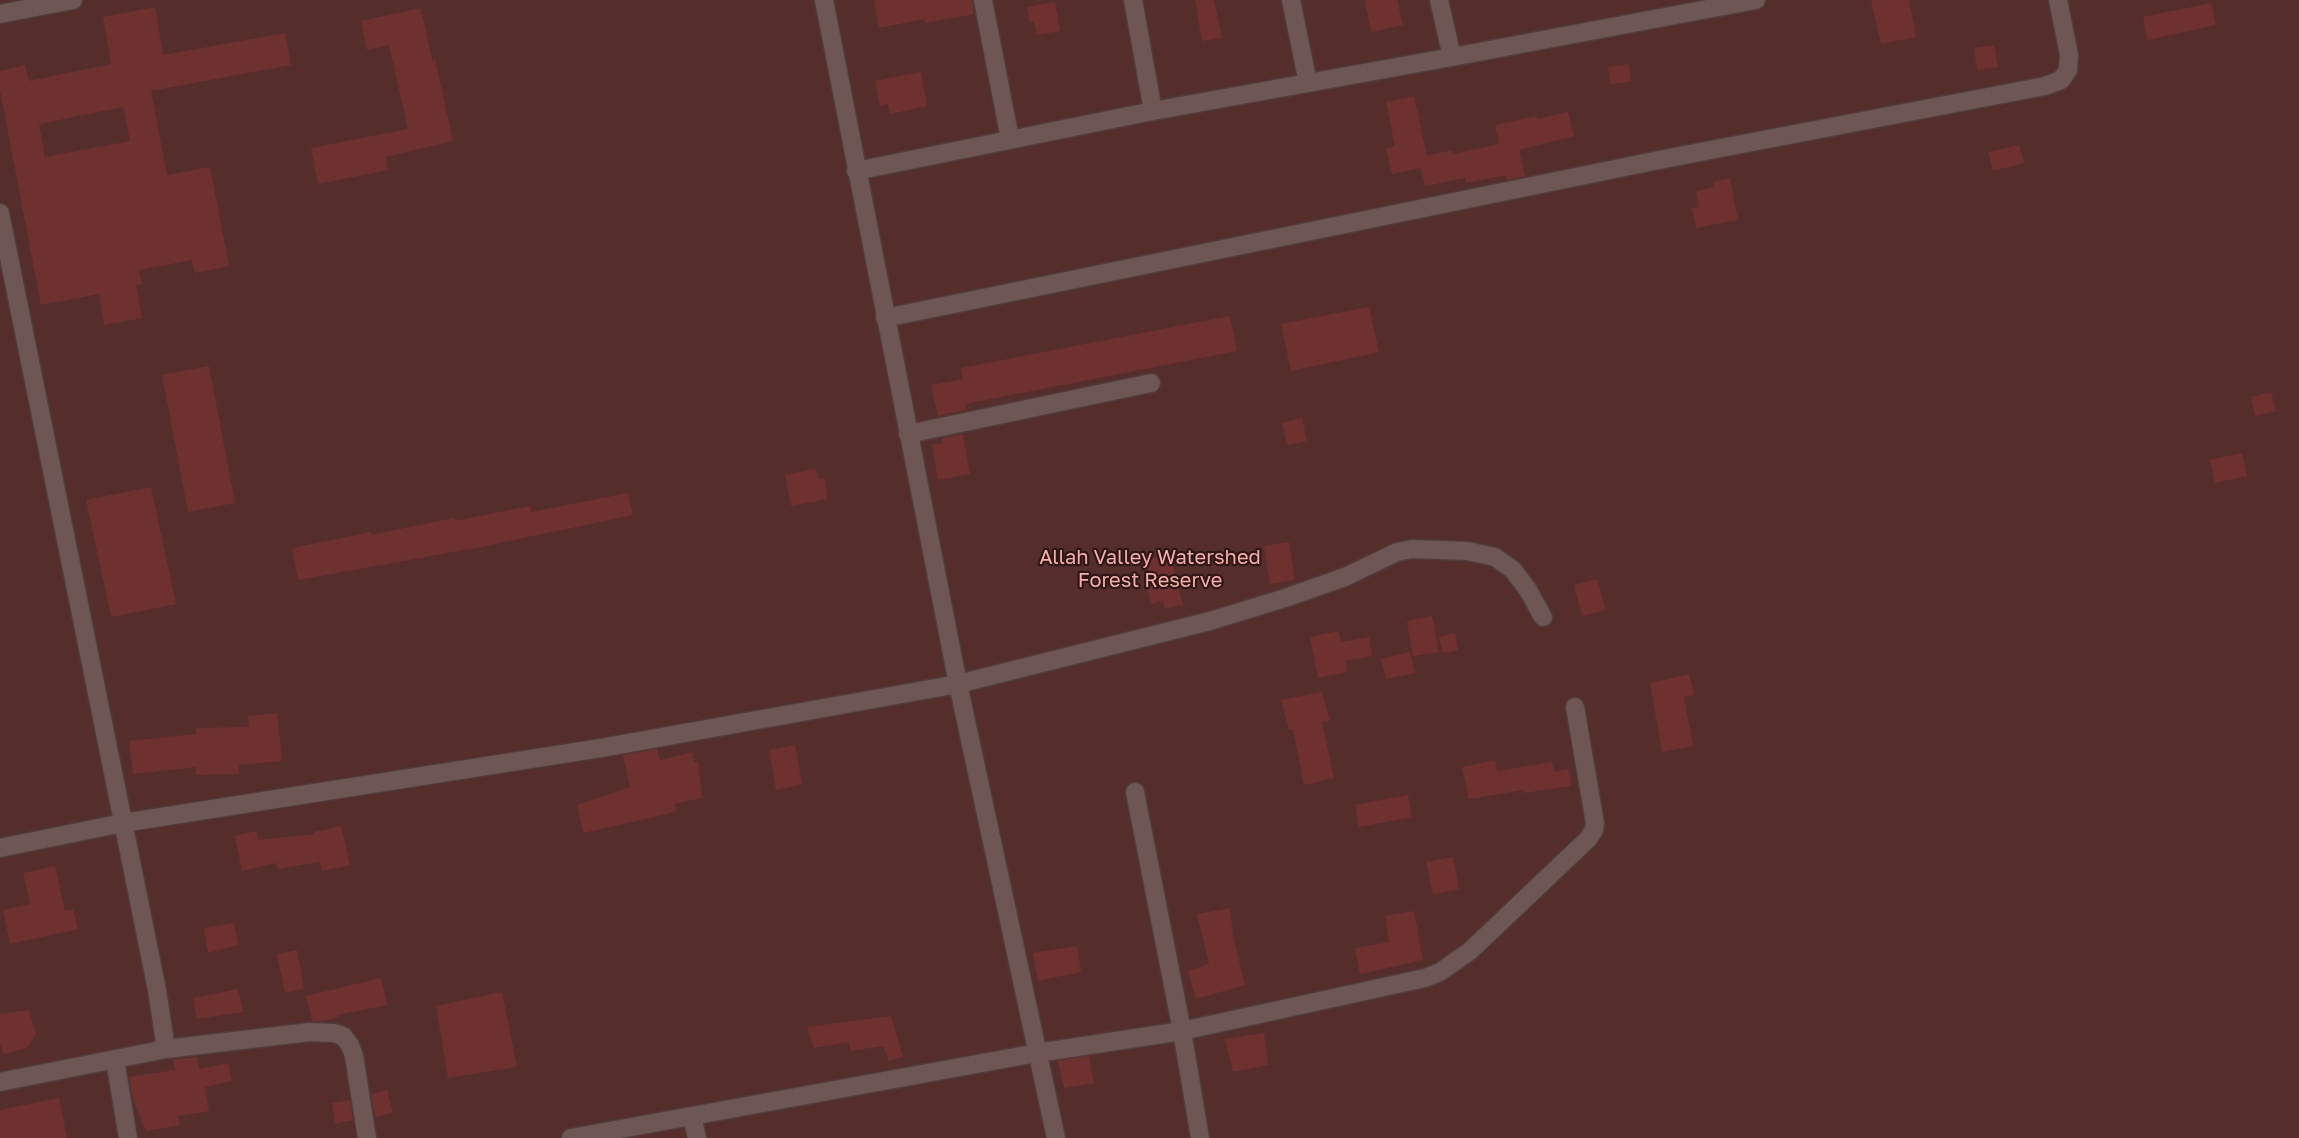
<!DOCTYPE html>
<style>
body{margin:0}
canvas{display:block;background:#372221}
</style>
<canvas width="2299" height="1138"></canvas>
<script>
const g = document.querySelector('canvas').getContext('2d');
g.lineJoin = 'round';
function fillPath(path, color) {
  g.fillStyle = color;
  g.fill(path, 'evenodd');
}
function shape(rows) {
  const path = new Path2D();
  for (const r of rows) {
    path.moveTo(r[0], r[1]);
    for (let i = 2; i < r.length; i += 2) path.lineTo(r[i], r[i + 1]);
  }
  return path;
}
function stroke(path, color, width, dash) {
  g.strokeStyle = color;
  g.lineWidth = width;
  g.lineCap = dash ? 'butt' : 'round';
  g.setLineDash(dash || []);
  g.stroke(path);
}
function write(font, color, halo, rows, align = 'center') {
  g.font = font + ' "Golos Text",sans-serif';
  g.lineWidth = 4.5;
  g.setLineDash([]);
  g.textBaseline = 'middle';
  g.strokeStyle = halo;
  g.fillStyle = color;
  for (const [text, x, y, turn = 0] of rows) {
    g.save();
    g.translate(x, y);
    g.rotate((+turn || 0) * Math.PI / 180);
    g.textAlign = isNaN(turn) ? turn : align;
    if (halo) g.strokeText(text, 0, 0);
    g.fillText(text, 0, 0);
    g.restore();
  }
}
fillPath(shape([
 [0,0,2299,0,2299,1138,0,1138]
]), '#552d2b');
fillPath(shape([
 [874,0,972,0,974,14,925,23,924,19,879,28],
 [1195,0,1214,0,1222,38,1202,41],
 [1365,0,1397,0,1403,25,1371,32],
 [1871,0,1909,0,1916,37,1881,44],
 [1055,2,1060,31,1037,35,1034,22,1030,23,1027,7],
 [2211,3,2216,25,2147,40,2143,17],
 [155,7,163,55,285,33,291,65,151,91,167,175,210,167,229,266,195,273,192,260,139,270,142,284,136,285,142,318,104,325,99,294,41,305,0,90,0,71,25,65,29,81,111,64,103,17],
 [123,107,130,141,45,157,39,124],
 [421,8,432,60,435,59,453,141,386,157,388,170,318,184,311,148,408,129,389,45,367,50,361,21],
 [1994,45,1998,67,1977,70,1974,48],
 [1629,64,1631,82,1610,84,1608,67],
 [921,72,927,106,890,114,888,104,880,106,875,81],
 [1414,96,1427,156,1452,150,1453,154,1499,144,1495,125,1537,116,1537,119,1568,112,1574,136,1519,150,1525,176,1507,180,1506,175,1466,183,1465,178,1425,186,1421,168,1392,174,1386,149,1395,146,1386,102],
 [2019,145,2024,163,1993,171,1988,152],
 [1730,178,1738,220,1696,228,1692,208,1699,207,1696,191,1714,187,1713,182],
 [1369,307,1379,352,1291,371,1281,324],
 [1230,316,1237,351,965,404,966,410,938,416,931,385,963,379,961,368],
 [209,366,235,503,188,512,162,375],
 [2271,392,2276,411,2255,416,2251,397],
 [1302,418,1307,441,1287,445,1282,423],
 [963,434,970,474,938,480,932,445,943,443,942,438],
 [2242,453,2247,476,2215,483,2210,460],
 [815,469,819,479,825,478,827,499,791,506,785,475],
 [151,487,176,604,111,617,86,500],
 [628,493,633,515,481,547,298,580,292,548,371,532,371,535,454,518,455,521,530,506,531,512],
 [1289,542,1295,580,1270,584,1264,546],
 [1170,554,1183,605,1165,609,1163,601,1151,604,1144,576,1149,575,1145,560],
 [1597,579,1606,610,1582,616,1574,585],
 [1432,616,1439,652,1413,656,1407,621],
 [1338,631,1341,642,1369,637,1372,656,1345,661,1347,672,1318,678,1310,637],
 [1455,633,1458,650,1443,653,1439,637],
 [1410,652,1415,673,1386,679,1381,659],
 [1689,674,1694,695,1684,697,1693,746,1662,752,1650,683],
 [1322,692,1330,721,1322,722,1334,778,1304,785,1293,729,1289,730,1281,700],
 [277,713,282,761,239,765,239,774,196,775,196,767,133,774,129,741,196,734,196,728,249,727,248,716],
 [795,745,802,784,776,790,769,750],
 [657,749,660,760,693,752,694,762,698,761,702,798,675,804,676,812,583,833,577,805,630,787,623,755],
 [1495,760,1497,771,1552,762,1554,772,1569,769,1571,786,1524,793,1523,790,1469,799,1462,767],
 [1408,795,1412,817,1359,827,1355,805],
 [341,826,350,865,322,871,320,862,277,869,276,863,242,871,235,836,256,831,258,840,314,834,314,832],
 [1453,857,1459,889,1433,894,1426,862],
 [55,866,65,911,73,909,78,929,10,944,3,910,30,904,23,873],
 [1230,908,1233,935,1245,985,1196,999,1188,971,1209,964,1197,914],
 [1414,911,1423,960,1360,974,1355,948,1389,942,1385,916],
 [234,923,238,945,208,953,204,928],
 [1077,946,1081,972,1038,981,1033,953],
 [297,950,304,989,285,993,277,954],
 [381,978,387,1005,337,1015,338,1017,321,1021,312,1021,306,996],
 [238,989,243,1012,197,1019,193,998],
 [502,992,517,1067,448,1078,436,1006],
 [29,1010,36,1034,27,1048,3,1054,0,1043,0,1014],
 [891,1016,903,1057,889,1061,883,1046,851,1051,849,1042,814,1048,807,1027],
 [1264,1033,1268,1065,1233,1072,1225,1039],
 [1089,1056,1094,1083,1064,1088,1058,1061],
 [197,1057,199,1069,228,1063,232,1081,205,1087,209,1111,178,1116,180,1125,146,1131,133,1100,129,1077,175,1070,173,1060],
 [387,1090,393,1113,375,1117,371,1094],
 [59,1098,67,1138,0,1138,0,1110],
 [350,1100,353,1120,335,1124,332,1103]
]), '#6f3130');
const minor = shape([
 [824,0,958,684,1056,1138],
 [983,0,1010,139],
 [1133,0,1153,111],
 [1291,0,1308,83],
 [0,14,73,0],
 [1452,57,1756,0],
 [856,171,1153,111,1452,57,1439,0],
 [0,213,157,990,166,1049,0,1082],
 [885,318,1669,158,2045,86,2061,80,2068,70,2069,55,2058,0],
 [908,434,1151,383],
 [1135,792,1182,1031,1200,1138],
 [0,848,123,823,601,748,958,684,1210,621,1285,598,1345,577,1397,552,1412,549,1467,551,1495,557,1513,570,1528,590,1543,617],
 [166,1049,310,1032,334,1033,343,1036,350,1045,354,1056,367,1138],
 [115,1060,128,1138],
 [692,1116,697,1138],
 [571,1138,1037,1053,1182,1031,1425,978,1440,972,1470,951,1588,839,1594,830,1595,823,1575,707]
]);
stroke(minor, '#4f3d3c', 21);
stroke(minor, '#6e5654', 18);
write('20px', '#fbaca7', '#2c1817', [
 ["Allah Valley Watershed",1150,558],
 ["Forest Reserve",1150,581]
]);
</script>
